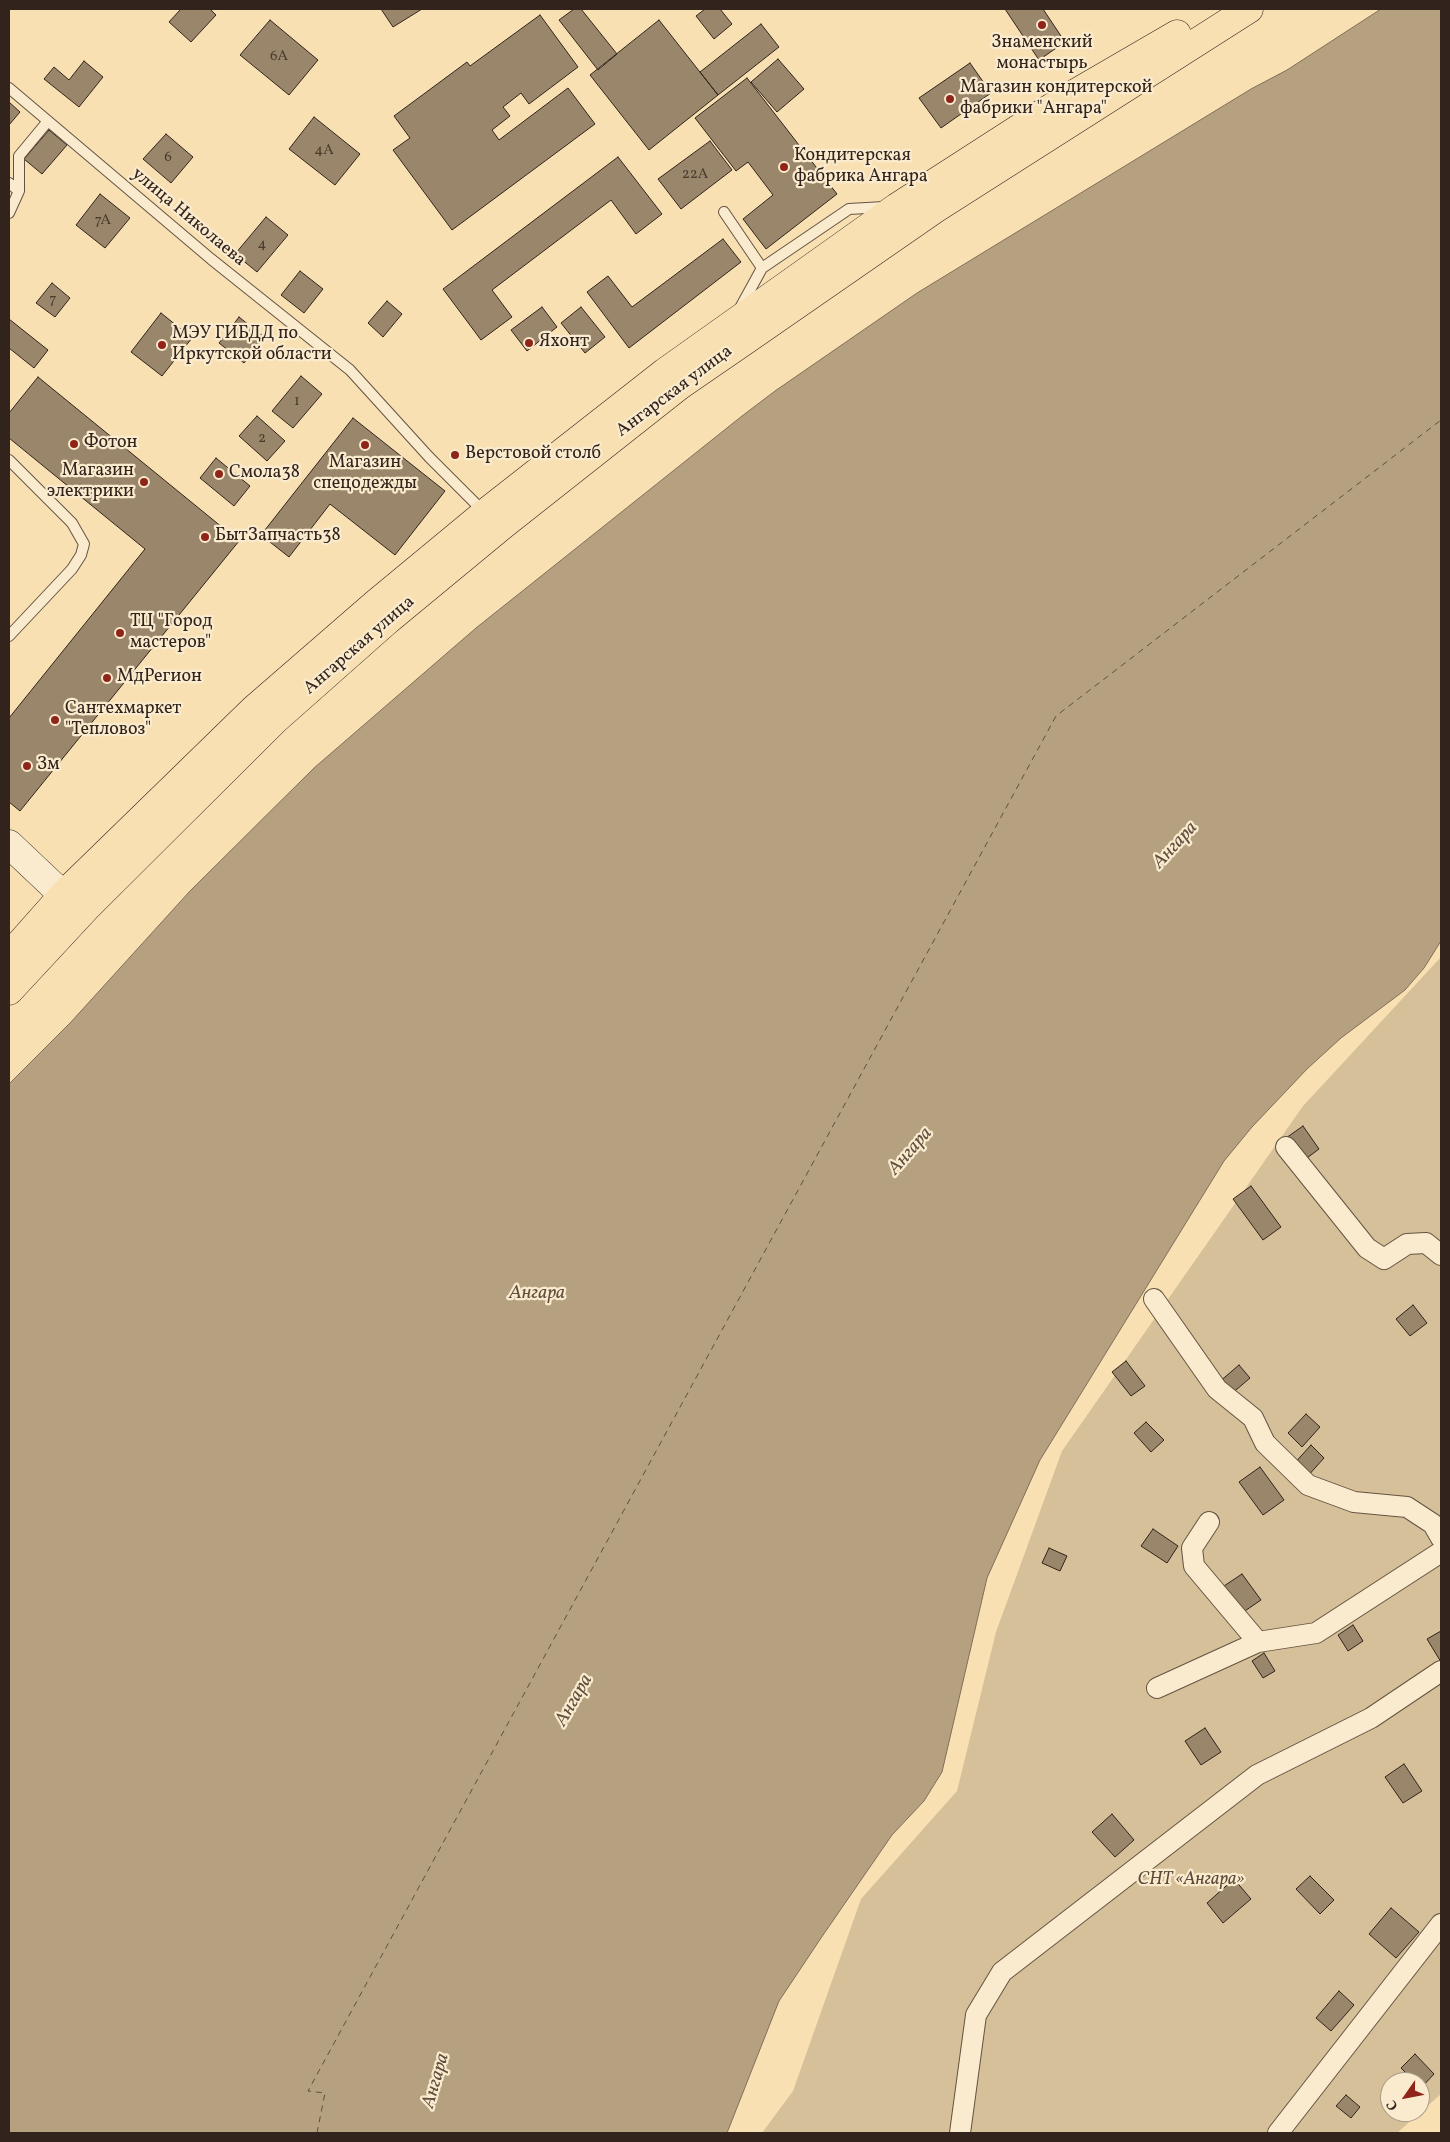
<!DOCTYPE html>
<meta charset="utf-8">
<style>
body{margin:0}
#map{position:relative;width:1450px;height:2142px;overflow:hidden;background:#f8e0b3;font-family:Vollkorn,serif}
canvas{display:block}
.frame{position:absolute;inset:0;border:10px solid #32241c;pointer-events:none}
.north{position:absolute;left:1380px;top:2072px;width:50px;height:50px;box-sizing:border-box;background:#faebce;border:1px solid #aa9b87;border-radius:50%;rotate:237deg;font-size:14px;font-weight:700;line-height:20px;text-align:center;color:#32241c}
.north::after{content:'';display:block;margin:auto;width:18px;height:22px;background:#8f2418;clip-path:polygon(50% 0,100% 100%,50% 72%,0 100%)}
</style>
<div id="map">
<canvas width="1450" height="2142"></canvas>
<div class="frame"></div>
<div class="north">С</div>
</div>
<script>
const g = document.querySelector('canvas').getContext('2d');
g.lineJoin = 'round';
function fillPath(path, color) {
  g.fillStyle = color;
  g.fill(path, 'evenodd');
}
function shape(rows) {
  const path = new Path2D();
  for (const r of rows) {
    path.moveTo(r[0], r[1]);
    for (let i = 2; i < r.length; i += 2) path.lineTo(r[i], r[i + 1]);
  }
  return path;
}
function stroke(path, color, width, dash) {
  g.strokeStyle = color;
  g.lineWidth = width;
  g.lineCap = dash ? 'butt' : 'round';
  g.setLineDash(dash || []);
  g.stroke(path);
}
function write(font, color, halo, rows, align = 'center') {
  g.font = font + ' Vollkorn,serif';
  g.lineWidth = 4.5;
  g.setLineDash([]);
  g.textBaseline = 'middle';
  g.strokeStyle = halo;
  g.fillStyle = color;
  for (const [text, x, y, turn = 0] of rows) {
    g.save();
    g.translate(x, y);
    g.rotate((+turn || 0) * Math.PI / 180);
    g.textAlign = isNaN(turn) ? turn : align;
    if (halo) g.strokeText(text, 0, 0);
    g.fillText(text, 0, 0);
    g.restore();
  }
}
fillPath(shape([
 [1441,957,1441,2094,1397,2133,762,2133,793,2091,861,1899,957,1791,996,1632,1062,1451,1303,1106],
 [1390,2082,1420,2082,1420,2112,1390,2112]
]), '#d6c099');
const water = shape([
 [1381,9,1441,9,1441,941,1424,968,1405,990,1341,1038,1307,1069,1252,1127,1224,1161,1040,1460,987,1578,942,1772,924,1801,892,1835,821,1938,779,2001,727,2133,9,2133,9,1084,71,1022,190,891,314,768,476,628,742,416,775,391,917,293,1251,89,1287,70,1381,9]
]);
fillPath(water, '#b5a080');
stroke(water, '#816e58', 1);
stroke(shape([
 [317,2133,325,2093,308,2091,1056,716,1441,420]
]), '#604f3f', 1, [6, 5]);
const building = shape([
 [178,9,210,9,216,15,191,42,169,22,180,10,178,9],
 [381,9,422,9,393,27,381,9],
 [574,9,581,9,617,54,598,70,559,20,574,9],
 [705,9,720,9,732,24,714,39,696,16,705,9],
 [1005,9,1043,9,1065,42,1039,60,1005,9],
 [540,15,578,67,529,104,521,93,503,107,510,116,492,130,499,140,568,88,595,124,452,230,393,150,410,138,394,116,467,62,470,66,540,15],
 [270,20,318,60,289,95,240,55,270,20],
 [659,20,718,95,649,150,590,75,659,20],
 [761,24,779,47,718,95,700,72,761,24],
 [778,59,804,89,777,112,751,82,778,59],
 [84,61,103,77,79,107,44,79,54,67,69,80,84,61],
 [970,63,991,93,941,128,919,98,970,63],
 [747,78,837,194,766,249,743,219,773,195,748,162,736,171,695,118,747,78],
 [9,102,20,112,9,125,9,102],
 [314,117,360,154,335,185,289,149,314,117],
 [49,130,67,145,42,174,24,159,49,130],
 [166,134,193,157,171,183,143,159,166,134],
 [710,141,732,170,681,209,658,179,710,141],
 [618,157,662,214,636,234,611,200,492,290,512,317,481,340,443,289,618,157],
 [100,194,130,218,105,248,76,225,100,194],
 [266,217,288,235,257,272,235,254,266,217],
 [723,239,741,262,629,348,587,292,608,276,632,307,723,239],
 [300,271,323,289,304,313,281,295,300,271],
 [52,283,70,298,55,317,36,303,52,283],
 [387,301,402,314,383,337,368,323,387,301],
 [542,307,557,327,527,351,511,330,542,307],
 [581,307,605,337,585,353,561,323,581,307],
 [161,313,192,338,162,376,131,352,161,313],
 [239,317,264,337,244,363,219,343,239,317],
 [9,319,48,350,34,368,9,348,9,319],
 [301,376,322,394,293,428,272,411,301,376],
 [38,377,239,541,20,811,9,802,9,718,145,549,9,438,9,413,38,377],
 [257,416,285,441,267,461,239,436,257,416],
 [353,418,445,491,395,555,330,504,289,557,261,535,353,418],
 [216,458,250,486,234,506,200,478,216,458],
 [1303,1126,1319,1149,1303,1161,1286,1138,1303,1126],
 [1251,1186,1281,1227,1263,1240,1233,1199,1251,1186],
 [1413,1305,1427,1323,1410,1336,1396,1319,1413,1305],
 [1126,1361,1145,1386,1131,1396,1112,1372,1126,1361],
 [1239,1365,1250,1378,1229,1396,1218,1383,1239,1365],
 [1306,1414,1320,1427,1302,1447,1288,1433,1306,1414],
 [1146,1422,1164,1440,1151,1452,1134,1433,1146,1422],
 [1311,1445,1324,1458,1306,1478,1292,1466,1311,1445],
 [1260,1467,1284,1500,1263,1515,1239,1482,1260,1467],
 [1153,1529,1178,1546,1167,1563,1141,1546,1153,1529],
 [1049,1548,1067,1556,1060,1571,1042,1563,1049,1548],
 [1242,1574,1261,1600,1236,1617,1218,1590,1242,1574],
 [1353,1625,1363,1641,1348,1651,1338,1635,1353,1625],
 [1441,1631,1441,1662,1427,1639,1441,1631],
 [1264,1653,1275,1671,1263,1678,1252,1661,1264,1653],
 [1205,1728,1221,1752,1201,1765,1185,1741,1205,1728],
 [1404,1764,1422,1791,1403,1803,1385,1777,1404,1764],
 [1112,1814,1134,1840,1115,1857,1092,1832,1112,1814],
 [1310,1876,1334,1900,1320,1914,1296,1889,1310,1876],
 [1234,1879,1251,1899,1223,1923,1207,1903,1234,1879],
 [1391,1908,1419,1932,1396,1958,1369,1934,1391,1908],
 [1339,1991,1354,2005,1331,2031,1316,2018,1339,1991],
 [1415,2054,1434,2074,1421,2088,1420,2082,1415,2082,1401,2068,1415,2054],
 [1346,2095,1360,2107,1351,2118,1336,2106,1346,2095]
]);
fillPath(building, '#99866b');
stroke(building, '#32241c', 1);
const lane = shape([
 [9,88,211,259,350,370,429,457,485,513],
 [9,183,19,191,9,213],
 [19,191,19,156,48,121],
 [724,212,762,268],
 [739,310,762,268,849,209,884,207],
 [9,460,72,523,84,544,81,555,72,569,9,636]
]);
const street = shape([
 [1286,1147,1367,1248,1384,1259,1407,1244,1426,1243,1441,1255],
 [1154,1299,1217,1389,1253,1418,1265,1443,1308,1485,1354,1502,1407,1507,1433,1524,1441,1538],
 [1209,1522,1192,1548,1194,1566,1258,1642],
 [1157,1688,1258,1642,1316,1633,1441,1552],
 [960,2133,976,2015,1002,1972,1257,1775,1371,1718,1441,1671],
 [1278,2133,1441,1924]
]);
const secondary = shape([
 [9,844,63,895]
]);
const primary = shape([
 [9,956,63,895,254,709,375,604,485,513,665,372,897,207,1060,102,1177,34],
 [9,991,88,906,275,720,388,620,503,525,679,386,743,342,935,209,1249,9]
]);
stroke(lane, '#645342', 12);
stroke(street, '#645342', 22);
stroke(secondary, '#32241c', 29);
stroke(primary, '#32241c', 29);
stroke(lane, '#faebce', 10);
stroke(street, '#faebce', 20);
stroke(secondary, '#faebce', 28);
stroke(primary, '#f8e0b3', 28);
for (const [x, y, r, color] of [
 [1042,25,5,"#8f2418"],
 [950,99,5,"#8f2418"],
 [784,167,5,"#8f2418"],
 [529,343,5,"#8f2418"],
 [162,345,5,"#8f2418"],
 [74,444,5,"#8f2418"],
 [365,445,5,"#8f2418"],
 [455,455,5,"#8f2418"],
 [219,474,5,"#8f2418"],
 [144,482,5,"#8f2418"],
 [205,537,5,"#8f2418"],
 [120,633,5,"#8f2418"],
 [107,678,5,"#8f2418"],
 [55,720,5,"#8f2418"],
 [27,766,5,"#8f2418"]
]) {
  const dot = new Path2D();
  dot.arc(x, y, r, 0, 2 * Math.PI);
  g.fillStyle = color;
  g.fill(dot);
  stroke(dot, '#faebce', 2);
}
write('15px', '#4c3c30', null, [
 ["6А",279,57],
 ["4А",324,151],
 ["6",168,158],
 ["22А",695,175],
 ["7А",103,221],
 ["4",262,245],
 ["7",53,300],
 ["1",297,402],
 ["2",262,439]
]);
write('18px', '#32241c', '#faebce', [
 ["Знаменский",1042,44,"center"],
 ["монастырь",1042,65,"center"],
 ["Магазин кондитерской",960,89],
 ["фабрики \"Ангара\"",960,110],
 ["Кондитерская",794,157],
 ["фабрика Ангара",794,178],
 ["МЭУ ГИБДД по",172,335],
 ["Иркутской области",172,356],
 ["Яхонт",539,343],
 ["Фотон",84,444],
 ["Верстовой столб",465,455],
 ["Магазин",365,464,"center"],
 ["спецодежды",365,485,"center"],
 ["Магазин",134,472,"right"],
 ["электрики",134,493,"right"],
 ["Смола38",229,474],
 ["БытЗапчасть38",215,537],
 ["ТЦ \"Город",130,623],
 ["мастеров\"",130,644],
 ["МдРегион",117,678],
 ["Сантехмаркет",65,710],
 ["\"Тепловоз\"",65,731],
 ["Зм",37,766]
], 'left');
write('18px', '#32241c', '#faebce', [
 ["улица Николаева",188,218,40],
 ["Ангарская улица",675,392,-37],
 ["Ангарская улица",360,646,-41]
]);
write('italic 18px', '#5b4b3b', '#faebce', [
 ["СНТ «Ангара»",1191,1881]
]);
write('italic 19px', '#604f3f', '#faebce', [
 ["Ангара",1176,846,-47],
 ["Ангара",911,1152,-49],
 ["Ангара",537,1295],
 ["Ангара",575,1701,-60],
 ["Ангара",437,2081,-74]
]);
</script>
